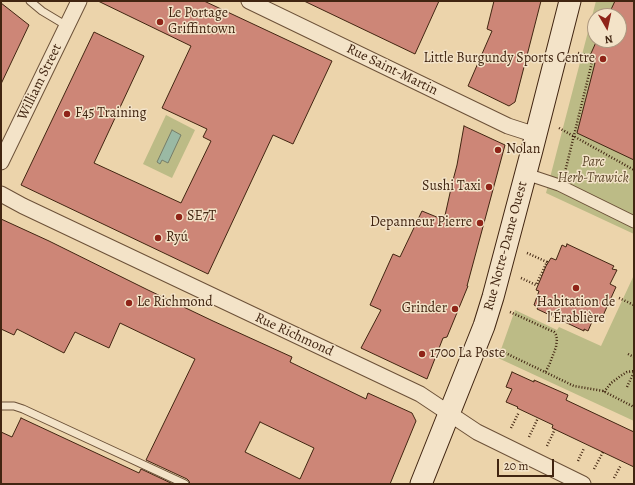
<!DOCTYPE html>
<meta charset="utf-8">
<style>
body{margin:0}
#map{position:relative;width:635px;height:485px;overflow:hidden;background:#ecd4ab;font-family:Alegreya,serif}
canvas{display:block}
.frame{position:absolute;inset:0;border:2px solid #412511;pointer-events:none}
.north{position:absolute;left:587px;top:8px;width:40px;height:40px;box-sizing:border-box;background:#f3e3c8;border:1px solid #ac977f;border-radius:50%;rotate:171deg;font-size:11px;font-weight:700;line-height:16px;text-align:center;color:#412511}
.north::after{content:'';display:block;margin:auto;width:14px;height:18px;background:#8f2418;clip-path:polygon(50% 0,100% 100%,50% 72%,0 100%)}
.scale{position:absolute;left:497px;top:459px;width:57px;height:18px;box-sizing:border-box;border:2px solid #412511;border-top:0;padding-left:5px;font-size:12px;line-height:14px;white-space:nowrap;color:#412511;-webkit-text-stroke:3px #f3e3c8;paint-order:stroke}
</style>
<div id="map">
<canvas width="635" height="485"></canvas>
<div class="frame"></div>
<div class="north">N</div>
<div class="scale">20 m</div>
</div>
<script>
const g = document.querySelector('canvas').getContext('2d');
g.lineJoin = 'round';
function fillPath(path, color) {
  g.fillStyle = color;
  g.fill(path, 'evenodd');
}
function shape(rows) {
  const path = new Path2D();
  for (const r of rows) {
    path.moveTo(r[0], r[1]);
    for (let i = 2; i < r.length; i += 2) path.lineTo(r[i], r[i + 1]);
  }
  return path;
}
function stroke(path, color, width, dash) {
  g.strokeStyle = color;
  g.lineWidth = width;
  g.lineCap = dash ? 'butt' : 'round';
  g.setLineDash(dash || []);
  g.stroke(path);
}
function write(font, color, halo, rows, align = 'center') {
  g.font = font + ' Alegreya,serif';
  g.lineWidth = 3;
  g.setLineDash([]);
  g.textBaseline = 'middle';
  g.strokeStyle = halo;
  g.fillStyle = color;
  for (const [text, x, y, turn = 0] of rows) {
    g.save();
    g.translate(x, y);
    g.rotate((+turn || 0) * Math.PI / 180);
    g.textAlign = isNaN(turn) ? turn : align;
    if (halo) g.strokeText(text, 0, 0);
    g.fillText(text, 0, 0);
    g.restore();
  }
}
fillPath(shape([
 [596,1,634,1,634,234,546,193],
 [595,16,619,16,619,40,595,40],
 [166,115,195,130,172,178,143,164],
 [634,275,634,421,498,358,515,310,557,330,559,327,601,346]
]), '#bcbb86');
const water = shape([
 [172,130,181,135,168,163,162,160,160,164,157,162,172,130]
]);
fillPath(water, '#9ab9a4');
stroke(water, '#767e69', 1);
const building = shape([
 [98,1,204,1,332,61,293,144,273,135,208,274,21,185,94,32,144,56,94,163,181,203,211,141,203,137,207,129,162,108,191,46,98,1],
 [304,1,439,1,415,54,304,1],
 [494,1,541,1,515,102,509,106,468,86,492,31,487,29,494,1],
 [615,1,634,1,634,160,577,133,595,63,588,60,597,40,619,40,619,16,608,16,615,1],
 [1,3,29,25,1,84,1,3],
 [464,126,505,145,467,286,468,286,447,337,443,338,427,379,361,348,381,310,370,305,393,254,400,257,422,211,444,220,452,184,457,165,464,126],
 [1,219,49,241,148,290,213,321,292,357,290,362,366,399,368,393,412,413,416,421,390,484,190,484,189,481,187,479,146,460,195,359,120,323,109,348,75,332,64,353,17,329,14,335,1,329,1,219],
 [260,422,314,448,300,479,245,452,260,422],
 [567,244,614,266,612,269,617,270,610,284,616,287,601,320,594,317,588,331,584,329,584,331,537,309,538,307,534,305,539,291,536,290,546,266,551,258,556,260,562,245,566,247,567,244],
 [512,372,534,382,534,380,568,395,566,400,634,432,634,467,552,428,553,425,517,408,518,407,506,402,512,389,506,387,512,372],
 [21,418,139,473,141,469,173,484,1,484,1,432,12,437,21,418]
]);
fillPath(building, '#cd8677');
stroke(building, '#412511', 1);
const service = shape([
 [30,1,42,11,67,26],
 [1,406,14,406,23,409,185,484]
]);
const pedestrian = shape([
 [526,174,559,185,634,222]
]);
const minor = shape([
 [249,1,508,126,536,135],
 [1,162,79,1],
 [1,194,23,206,420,394,477,432,583,484]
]);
const secondary = shape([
 [421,484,484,326,493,297,532,150,570,1]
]);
stroke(service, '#6c5138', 9);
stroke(pedestrian, '#6c5138', 13);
stroke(minor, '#6c5138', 17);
stroke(secondary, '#412511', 23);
stroke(shape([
 [578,53,596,58],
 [559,128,634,170],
 [565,172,592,62],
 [521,278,536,285,547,262,527,253],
 [619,298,634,305],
 [510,312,554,332,556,335,557,339,556,347,550,363,545,373],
 [497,349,574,386,603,391,634,407],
 [628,354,634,357],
 [627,387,634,372],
 [604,392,611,383,622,375,627,372,634,371],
 [511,428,519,412],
 [529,437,538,418],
 [547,446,555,429],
 [578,461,584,448],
 [594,469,603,452],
 [614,478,621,465]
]), '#412511', 2.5, [1, 2]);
stroke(service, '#f3e3c8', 7);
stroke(pedestrian, '#f3e3c8', 11);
stroke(minor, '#f3e3c8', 15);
stroke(secondary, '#f3e3c8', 21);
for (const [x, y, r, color] of [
 [160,22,4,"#8f2418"],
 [603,59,4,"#8f2418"],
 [67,114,4,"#8f2418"],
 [498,150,4,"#8f2418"],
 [489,187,4,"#8f2418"],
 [179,217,4,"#8f2418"],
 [480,223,4,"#8f2418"],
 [158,238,4,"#8f2418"],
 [576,288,4,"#8f2418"],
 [129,303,4,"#8f2418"],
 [455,309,4,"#8f2418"],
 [422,354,4,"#8f2418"]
]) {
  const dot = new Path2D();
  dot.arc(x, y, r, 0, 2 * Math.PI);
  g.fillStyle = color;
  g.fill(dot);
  stroke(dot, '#f3e3c8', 1.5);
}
write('14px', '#412511', '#f3e3c8', [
 ["Le Portage",168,14],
 ["Griffintown",168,30],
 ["Little Burgundy Sports Centre",595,59,"right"],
 ["F45 Training",75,114],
 ["Nolan",506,150],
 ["Sushi Taxi",481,187,"right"],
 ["SE7T",187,217],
 ["Depanneur Pierre",472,223,"right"],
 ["Ryú",166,238],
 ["Le Richmond",137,303],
 ["Habitation de",576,303,"center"],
 ["l'Érablière",576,319,"center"],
 ["Grinder",447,309,"right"],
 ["1700 La Poste",430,354]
], 'left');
write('14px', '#412511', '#f3e3c8', [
 ["Rue Saint-Martin",392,70,26],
 ["William Street",40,82,-64],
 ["Rue Notre-Dame Ouest",506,246,-75],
 ["Rue Richmond",294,335,25]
]);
write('italic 14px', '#604a2e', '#f3e3c8', [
 ["Parc",593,163],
 ["Herb-Trawick",593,179]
]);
</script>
